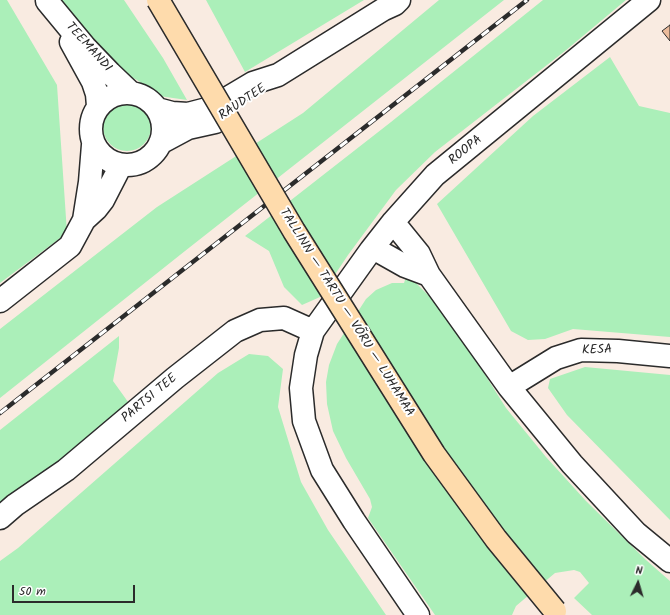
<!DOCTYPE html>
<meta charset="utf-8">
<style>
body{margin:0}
#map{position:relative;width:670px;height:615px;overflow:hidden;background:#f9ebe1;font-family:Kalam,sans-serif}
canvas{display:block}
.north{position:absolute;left:618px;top:563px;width:40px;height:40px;-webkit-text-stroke:3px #fff;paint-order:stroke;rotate:5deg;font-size:11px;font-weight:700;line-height:16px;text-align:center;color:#2b2b2b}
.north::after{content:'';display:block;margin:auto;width:14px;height:18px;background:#2b2b2b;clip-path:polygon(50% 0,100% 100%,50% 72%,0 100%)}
.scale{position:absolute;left:12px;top:585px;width:123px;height:18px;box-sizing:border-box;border:2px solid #2b2b2b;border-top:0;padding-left:5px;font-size:12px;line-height:14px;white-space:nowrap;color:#2b2b2b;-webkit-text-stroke:3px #fff;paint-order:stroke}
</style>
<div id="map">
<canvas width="670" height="615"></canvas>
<div class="north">N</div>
<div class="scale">50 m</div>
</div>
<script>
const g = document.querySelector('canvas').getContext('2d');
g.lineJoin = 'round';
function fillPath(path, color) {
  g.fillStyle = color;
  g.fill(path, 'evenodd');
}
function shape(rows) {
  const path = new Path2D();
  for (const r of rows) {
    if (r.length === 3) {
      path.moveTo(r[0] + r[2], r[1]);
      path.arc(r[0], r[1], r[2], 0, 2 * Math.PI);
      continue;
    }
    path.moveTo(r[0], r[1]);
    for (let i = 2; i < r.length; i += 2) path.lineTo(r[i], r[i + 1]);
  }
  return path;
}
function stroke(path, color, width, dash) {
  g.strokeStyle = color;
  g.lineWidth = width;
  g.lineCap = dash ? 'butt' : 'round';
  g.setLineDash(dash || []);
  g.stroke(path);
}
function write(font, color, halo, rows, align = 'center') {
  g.font = font + ' Kalam,sans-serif';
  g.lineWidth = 4;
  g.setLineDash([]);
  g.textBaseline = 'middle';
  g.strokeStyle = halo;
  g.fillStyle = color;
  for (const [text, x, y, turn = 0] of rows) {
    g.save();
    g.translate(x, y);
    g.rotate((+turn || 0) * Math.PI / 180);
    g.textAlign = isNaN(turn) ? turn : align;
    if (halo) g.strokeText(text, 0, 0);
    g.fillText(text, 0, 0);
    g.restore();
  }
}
fillPath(shape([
 [0,0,7,0,57,85,67,233,0,283],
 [61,0,124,0,163,58,187,100,159,96,137,80,119,71,70,15],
 [206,0,364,0,245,72],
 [439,0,504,0,185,251,0,398,0,329,157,207,303,113],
 [543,0,626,0,565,51,435,152,396,190,348,255,320,297,302,305,284,287,269,251,245,236,391,122],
 [610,57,639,106,670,113,670,337,573,329,545,339,528,340,511,331,437,204,533,116],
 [127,127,24],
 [407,274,435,302,472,354,506,408,546,457,586,501,646,560,670,581,670,615,592,615,574,598,589,583,580,572,574,570,555,573,516,606,512,615,435,615,368,518,372,507,370,499,346,458,333,431,327,404,326,382,329,365,337,344,366,299,376,290,392,283,404,283],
 [119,336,119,348,113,381,131,406,0,506,0,430],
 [249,354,268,356,283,369,278,407,301,482,328,530,386,615,0,615,0,561,18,548,218,373],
 [585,367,670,375,670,520,567,415,548,388,550,379]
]), '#abefb9');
const building = shape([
 [670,25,670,41,662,31,670,25]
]);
fillPath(building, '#ebbb9b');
stroke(building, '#2b2b2b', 1);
const minor = shape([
 [47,1,85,47,110,73,131,93],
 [71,42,93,82,97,94,98,106],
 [127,129,36],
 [157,109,172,113,188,114,211,108,253,83,278,75,384,9,395,4,399,0],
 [160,143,188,128,215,122],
 [84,220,96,209,103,200,121,165],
 [393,222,419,254,429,275,509,387,572,464,636,533,670,561],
 [373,248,405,266,429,275],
 [0,301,70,246,84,220,90,182,93,145],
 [509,387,556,358,581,350,618,351,670,356],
 [0,518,15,505,66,470,175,378,235,331,260,320,284,318,313,331],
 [418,615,354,521,322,470,304,421,301,388,306,355,313,331,371,250,393,222,435,175,649,0]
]);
stroke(minor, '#2b2b2b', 25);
stroke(minor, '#fff', 22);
const rail = shape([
 [0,413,527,0]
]);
stroke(rail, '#2b2b2b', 4.5);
stroke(rail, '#fff', 3, [9]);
const highwayBridge = shape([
 [158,0,294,231,434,454,496,539,555,611]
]);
stroke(highwayBridge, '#2b2b2b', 25, []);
stroke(highwayBridge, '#fedbac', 22);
write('13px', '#2b2b2b', '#fff', [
 ["TEEMANDI",88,48,48],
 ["RAUDTEE",243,103,-34],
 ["ROOPA",466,151,-39],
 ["TALLINN — TARTU — VÕRU — LUHAMAA",346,313,58],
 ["KESA",597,351,-2],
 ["PARTSI TEE",150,399,-40]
]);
</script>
